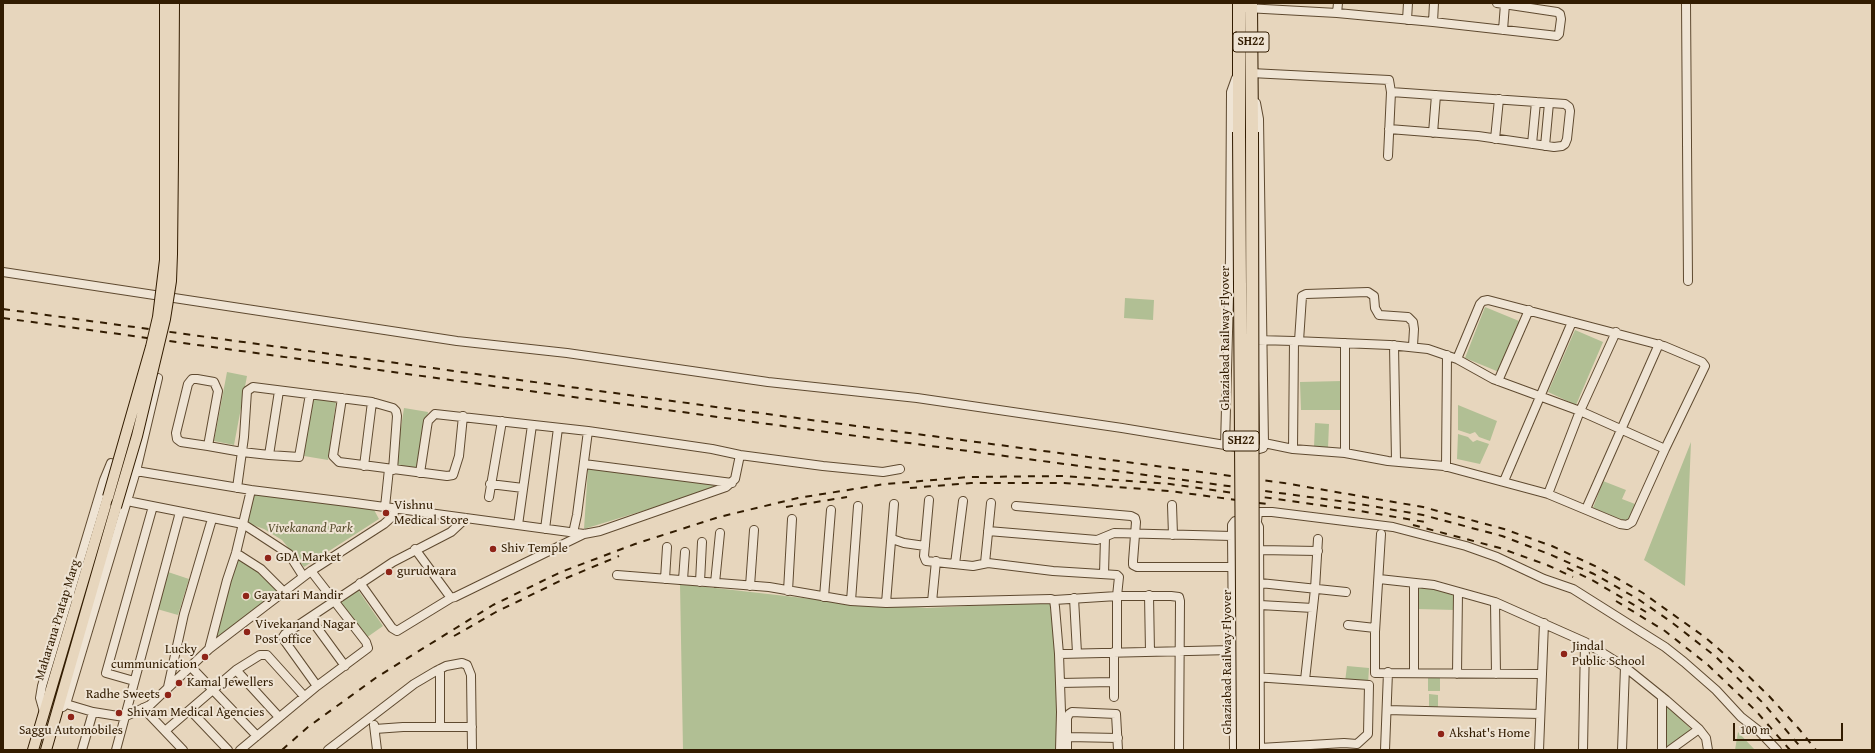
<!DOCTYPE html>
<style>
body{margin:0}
#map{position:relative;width:1875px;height:753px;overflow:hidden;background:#e7d6bd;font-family:"Gentium Book Plus",serif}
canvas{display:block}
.frame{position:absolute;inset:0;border:4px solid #321c01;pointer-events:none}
.scale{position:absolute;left:1733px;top:723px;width:110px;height:18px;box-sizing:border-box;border:2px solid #321c01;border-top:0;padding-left:5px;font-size:12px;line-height:14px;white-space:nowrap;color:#321c01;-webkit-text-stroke:3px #efe4d4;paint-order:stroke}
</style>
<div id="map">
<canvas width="1875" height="753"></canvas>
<div class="frame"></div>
<div class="scale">100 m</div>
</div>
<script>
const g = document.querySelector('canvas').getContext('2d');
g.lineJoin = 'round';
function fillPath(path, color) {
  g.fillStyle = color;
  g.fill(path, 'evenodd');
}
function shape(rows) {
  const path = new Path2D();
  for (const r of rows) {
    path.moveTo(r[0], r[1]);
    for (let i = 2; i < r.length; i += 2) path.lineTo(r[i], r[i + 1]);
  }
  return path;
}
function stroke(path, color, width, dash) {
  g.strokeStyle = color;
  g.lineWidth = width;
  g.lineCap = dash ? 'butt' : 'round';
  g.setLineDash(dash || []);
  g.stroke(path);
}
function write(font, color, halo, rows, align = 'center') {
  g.font = font + ' "Gentium Book Plus",serif';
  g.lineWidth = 4;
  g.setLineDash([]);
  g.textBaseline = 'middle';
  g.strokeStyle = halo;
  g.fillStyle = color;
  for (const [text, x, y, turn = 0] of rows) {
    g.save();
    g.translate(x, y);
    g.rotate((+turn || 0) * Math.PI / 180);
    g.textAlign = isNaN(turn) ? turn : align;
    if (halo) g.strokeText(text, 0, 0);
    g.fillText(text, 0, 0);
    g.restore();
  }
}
fillPath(shape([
 [1125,298,1154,300,1153,320,1124,318],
 [1485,307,1519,321,1499,372,1465,358],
 [1575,330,1603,342,1576,405,1548,392],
 [227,372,247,376,234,445,214,441],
 [1342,381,1342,410,1301,410,1300,382],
 [312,399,336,402,328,460,304,456],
 [1458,405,1497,421,1490,441,1479,437,1475,432,1470,434,1458,430],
 [404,408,428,412,419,469,395,466],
 [1315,423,1329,424,1328,448,1314,447],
 [1458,434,1468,437,1473,442,1477,440,1489,444,1480,464,1457,459],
 [1691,442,1685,586,1644,560],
 [588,468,712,485,717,488,584,529],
 [1603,481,1626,490,1622,499,1635,504,1628,522,1593,508],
 [253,493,373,508,379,519,304,567,282,540,264,529,247,523],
 [236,553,283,591,209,649],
 [168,572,189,579,178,615,157,609],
 [680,584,821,600,927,608,1050,602,1056,665,1057,750,683,750],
 [1417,585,1456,594,1455,610,1416,609],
 [358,590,383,626,366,638,340,602],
 [1347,666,1369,668,1368,684,1345,682],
 [1428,675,1440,676,1440,691,1428,691],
 [1429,694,1438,695,1438,707,1429,707],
 [1664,703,1691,729,1665,750],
 [1738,732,1755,750,1735,750]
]), '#b1bf94');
const minor = shape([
 [1686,3,1688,281],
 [1246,8,1337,13,1433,22,1549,35,1557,36,1559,34,1561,19,1560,14,1557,12,1497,3],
 [1337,13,1338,3],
 [1407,20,1408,3],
 [1433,22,1434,3],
 [1503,30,1505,4],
 [1251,73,1389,80,1391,92,1388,156],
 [1236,78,1231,92,1230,258,1225,445,1256,450,1263,448,1264,443,1259,119,1256,103],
 [1389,129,1478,136,1554,147,1562,146,1565,144,1567,139,1570,111,1569,107,1565,104,1391,92],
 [1433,133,1436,95],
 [1495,139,1499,99],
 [1532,144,1536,102],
 [1545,146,1549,103],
 [3,272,457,341,567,353,768,382,917,398,1122,428,1225,445],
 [1257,340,1294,341,1293,449],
 [1294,341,1390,345,1428,349,1457,359,1493,379,1580,411,1665,449],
 [1299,341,1302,296,1306,294,1368,292,1374,296,1375,308,1379,315,1408,317,1413,322,1414,329,1413,346],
 [1345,343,1345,453],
 [1394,345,1396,461],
 [1498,381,1529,310],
 [342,398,333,456,339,462,355,464,447,476,453,475,459,456,463,416],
 [1264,443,1293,449,1345,453,1388,461,1444,466,1548,494,1620,524,1627,525,1632,522,1665,449,1705,366,1702,362,1664,346,1488,300,1483,301,1480,304,1457,359],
 [208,446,218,391,214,382,197,379,192,379,188,384,176,433,177,439,181,442,208,446,242,452,269,455,299,457,310,394],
 [269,455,279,391],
 [584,464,732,483],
 [364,466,372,402],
 [1446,467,1447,355],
 [420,473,427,427,428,421,435,414,588,431,712,449,740,455,823,466,883,472,900,469],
 [1504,481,1572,322],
 [490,484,523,488],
 [237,488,244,437,247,391,253,387,372,402,393,408,396,411,397,416,393,470],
 [1548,494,1580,411,1616,332],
 [489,497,502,421],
 [929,500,924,556,926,561,973,566,988,563,1053,571,1117,575,1119,577,1117,596,1171,596,1179,597,1180,601,1179,750],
 [127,501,243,524,289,554,303,576],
 [1172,505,1173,535],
 [1016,506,1131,516,1135,518,1136,522,1133,561,1133,565,1137,567,1232,567],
 [385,507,389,469],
 [1586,509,1659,344],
 [1257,521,1258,512,1272,512,1393,527,1466,546,1497,557,1544,579,1573,589,1665,647,1684,662,1716,690,1741,717,1759,731,1777,750],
 [518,525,532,425],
 [545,529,558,428],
 [988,531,1097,540,1114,533,1232,536],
 [573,533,577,515,588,431],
 [1381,534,1375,632,1375,673,1542,674],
 [892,539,904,543,925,546],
 [415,549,451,598],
 [1259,550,1318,551],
 [236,553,261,569,283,591],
 [985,563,991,503],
 [955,564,963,501],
 [1104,574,1105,537],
 [617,575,769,587,851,601,886,603,1051,599,1054,600,1055,607,1059,654,1061,712,1060,750],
 [665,579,667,547],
 [1379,579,1434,585,1495,602,1585,642,1625,667,1666,700,1699,729,1706,738,1708,750],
 [683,580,685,552],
 [700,582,702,542],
 [360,583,392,628,397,631,451,598,455,597,584,534],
 [715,583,720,533],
 [1260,583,1346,592],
 [750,586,754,530],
 [788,591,792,519],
 [1149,595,1150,652],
 [824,597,831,510],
 [1074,598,1077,653],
 [1054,600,1117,596,1117,652],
 [851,601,858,506],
 [932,602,936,561],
 [1495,602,1496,674],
 [886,603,894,504],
 [1260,605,1313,608],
 [310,618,345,666],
 [1348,625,1375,628],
 [209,649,227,580,236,553,251,490],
 [1059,654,1232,650],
 [190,666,257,736],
 [236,670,279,717],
 [1414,672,1414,583],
 [1457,674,1458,592],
 [1255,677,1369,685,1368,734,1357,744,1344,743,1260,748],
 [1305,680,1315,589,1318,539],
 [134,681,106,673,153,506],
 [1060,683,1113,682],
 [317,686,284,640,283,637,285,634,393,562,451,532,466,518],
 [168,687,184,614,212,519],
 [1114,697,1114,652],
 [66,704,93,712,124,717,150,705,209,649,311,571,384,524,393,516,395,508],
 [63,707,66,704,136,471,158,378],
 [143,708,183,750],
 [190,710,228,750],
 [1387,710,1540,714],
 [44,712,40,698,42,686,104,480,111,463,136,471,251,490,355,503,584,534,600,531,726,487,735,479,740,455],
 [374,725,377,750],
 [440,727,440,669],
 [375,729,403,727,472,727],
 [165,731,236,670,260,655,267,655,304,696],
 [1068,737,1118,738],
 [82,750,93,712],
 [116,750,180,512],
 [240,750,317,686,368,648,366,642,311,571],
 [328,750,414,684,436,671,446,666,462,663,467,665,471,675,472,750],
 [1067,750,1067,718,1069,714,1072,712,1116,714,1118,750],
 [1234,750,1232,536,1232,525,1235,521,1257,523,1259,527,1260,750],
 [1385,750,1388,672],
 [1539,750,1544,623],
 [1583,750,1585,642],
 [1622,750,1625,667],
 [1662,750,1662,697],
 [1670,750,1699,729]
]);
const major = shape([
 [165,3,165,157],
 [173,159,174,3],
 [33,750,108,497],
 [46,750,116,507]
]);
const highway = shape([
 [1251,3,1252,132],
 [1239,132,1239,3]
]);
stroke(minor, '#5f4a30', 10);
stroke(major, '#321c01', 12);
stroke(highway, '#321c01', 14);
stroke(minor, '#efe4d4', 8);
stroke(major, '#e7d6bd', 10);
stroke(highway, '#e7d6bd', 12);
stroke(shape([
 [3,309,789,417,1284,483,1423,507,1504,529,1552,546,1597,567,1643,593,1706,638,1737,665,1769,696,1799,729,1816,750],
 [3,318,790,427,1354,503,1423,515,1502,536,1549,554,1594,574,1638,599,1670,621,1715,656,1763,703,1803,750],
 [910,488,971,483,1064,483,1169,491,1267,504],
 [786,507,847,497],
 [1413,525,1500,548,1547,565,1573,577],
 [1567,568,1592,580,1646,612],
 [1616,601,1665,631,1708,665,1756,711,1790,750],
 [454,636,496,612,564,579,619,556],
 [282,750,308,727,377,677,493,605,561,572,635,544,719,517,798,498,885,484,969,477,1063,476,1170,484,1354,510,1425,522]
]), '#321c01', 2, [7, 7]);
const majorBridge = shape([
 [108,497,151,347,158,317,165,260,165,157],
 [116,507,137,436,165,319,171,281,172,254,173,159]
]);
const highwayBridge = shape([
 [1239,132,1243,750],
 [1252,132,1253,750]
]);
stroke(majorBridge, '#321c01', 12, []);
stroke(highwayBridge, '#321c01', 14, []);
stroke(majorBridge, '#e7d6bd', 10);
stroke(highwayBridge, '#e7d6bd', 12);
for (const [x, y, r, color] of [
 [386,513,4,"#8f2418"],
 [493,549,4,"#8f2418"],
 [268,558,4,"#8f2418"],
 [389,572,4,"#8f2418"],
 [246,596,4,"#8f2418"],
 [247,632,4,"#8f2418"],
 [1564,654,4,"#8f2418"],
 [205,657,4,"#8f2418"],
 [179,683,4,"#8f2418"],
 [168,695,4,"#8f2418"],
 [119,713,4,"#8f2418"],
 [71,717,4,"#8f2418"],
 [1441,734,4,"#8f2418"]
]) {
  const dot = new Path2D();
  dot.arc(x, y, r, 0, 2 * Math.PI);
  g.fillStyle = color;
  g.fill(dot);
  stroke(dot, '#efe4d4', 1.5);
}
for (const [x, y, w] of [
 [1251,42,36],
 [1241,441,36]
]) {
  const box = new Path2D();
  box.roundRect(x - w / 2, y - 10, w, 20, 3);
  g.fillStyle = '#efe4d4';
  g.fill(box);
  stroke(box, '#321c01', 1);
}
write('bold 12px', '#321c01', null, [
 ["SH22",1251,42],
 ["SH22",1241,441]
]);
write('13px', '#321c01', '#efe4d4', [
 ["Ghaziabad Railway Flyover",1226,338,-90],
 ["Maharana Pratap Marg",58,620,-73],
 ["Ghaziabad Railway Flyover",1228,662,-90]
]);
write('13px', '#321c01', '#efe4d4', [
 ["Vishnu",394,506],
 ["Medical Store",394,521],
 ["Shiv Temple",501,549],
 ["GDA Market",276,558],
 ["gurudwara",397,572],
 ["Gayatari Mandir",254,596],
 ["Vivekanand Nagar",255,625],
 ["Post office",255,640],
 ["Jindal",1572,647],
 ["Public School",1572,662],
 ["Lucky",197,650,"right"],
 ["cummunication",197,665,"right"],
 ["Kamal Jewellers",187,683],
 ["Radhe Sweets",160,695,"right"],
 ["Shivam Medical Agencies",127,713],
 ["Saggu Automobiles",71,731,"center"],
 ["Akshat's Home",1449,734]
], 'left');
write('italic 13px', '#584d2d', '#efe4d4', [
 ["Vivekanand Park",310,529]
]);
</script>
